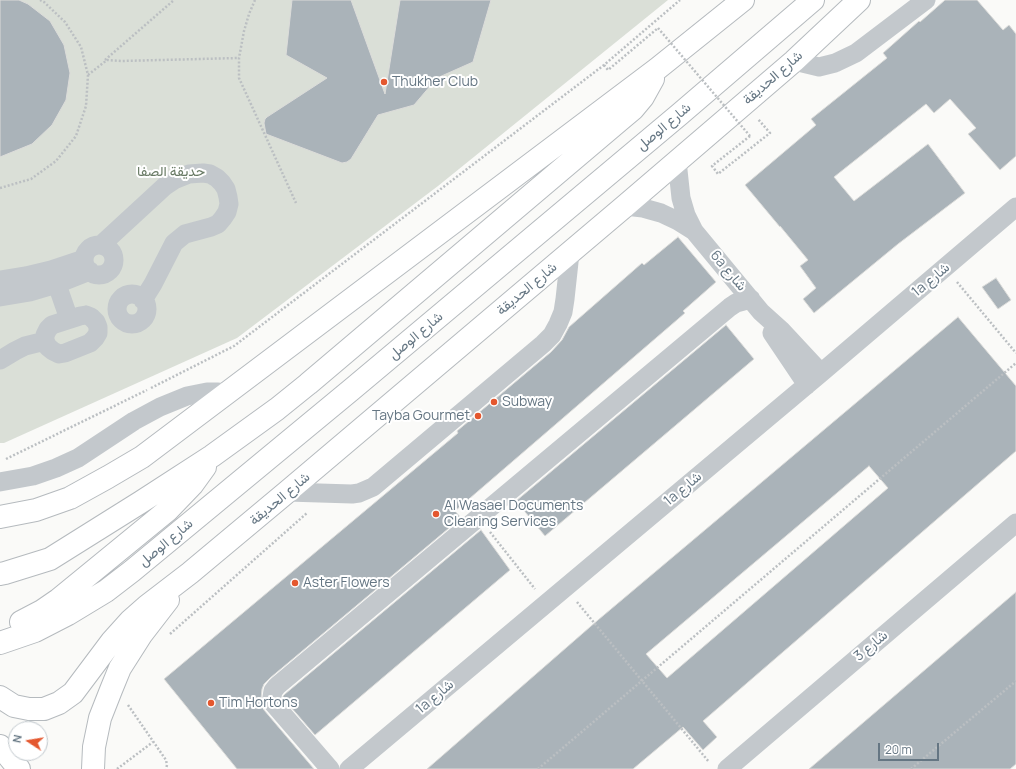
<!DOCTYPE html>
<meta charset="utf-8">
<style>
body{margin:0}
#map{position:relative;width:1016px;height:769px;overflow:hidden;background:#fafaf8;font-family:Manrope,sans-serif}
canvas{display:block}
.north{position:absolute;left:8px;top:721px;width:40px;height:40px;box-sizing:border-box;background:#fff;border:1px solid #c1c8cd;border-radius:50%;rotate:282deg;font-size:11px;font-weight:700;line-height:16px;text-align:center;color:#657683}
.north::after{content:'';display:block;margin:auto;width:14px;height:18px;background:#e4572e;clip-path:polygon(50% 0,100% 100%,50% 72%,0 100%)}
.scale{position:absolute;left:878px;top:743px;width:61px;height:18px;box-sizing:border-box;border:2px solid #657683;border-top:0;padding-left:5px;font-size:12px;line-height:14px;white-space:nowrap;color:#657683;-webkit-text-stroke:3px #fff;paint-order:stroke}
</style>
<div id="map">
<canvas width="1016" height="769"></canvas>
<div class="north">N</div>
<div class="scale">20 m</div>
</div>
<script>
const g = document.querySelector('canvas').getContext('2d');
g.lineJoin = 'round';
function fillPath(path, color) {
  g.fillStyle = color;
  g.fill(path, 'evenodd');
}
function shape(rows) {
  const path = new Path2D();
  for (const r of rows) {
    if (r.length === 3) {
      path.moveTo(r[0] + r[2], r[1]);
      path.arc(r[0], r[1], r[2], 0, 2 * Math.PI);
      continue;
    }
    path.moveTo(r[0], r[1]);
    for (let i = 2; i < r.length; i += 2) path.lineTo(r[i], r[i + 1]);
  }
  return path;
}
function stroke(path, color, width, dash) {
  g.strokeStyle = color;
  g.lineWidth = width;
  g.lineCap = dash ? 'butt' : 'round';
  g.setLineDash(dash || []);
  g.stroke(path);
}
function write(font, color, halo, rows, align = 'center') {
  g.font = font + ' Manrope,Vazirmatn,sans-serif';
  g.lineWidth = 4;
  g.setLineDash([]);
  g.textBaseline = 'middle';
  g.strokeStyle = halo;
  g.fillStyle = color;
  for (const [text, x, y, turn = 0] of rows) {
    g.save();
    g.translate(x, y);
    g.rotate((+turn || 0) * Math.PI / 180);
    g.textAlign = isNaN(turn) ? turn : align;
    if (halo) g.strokeText(text, 0, 0);
    g.fillText(text, 0, 0);
    g.restore();
  }
}
fillPath(shape([
 [0,0,668,0,438,186,237,338,4,443,0,443]
]), '#dadfd7');
const building = shape([
 [0,0,19,0,28,4,50,21,64,45,70,73,66,100,52,125,32,144,0,157,0,0],
 [292,0,351,0,385,94,400,0,491,0,473,62,437,78,414,105,378,115,351,159,347,162,342,163,266,134,264,123,265,119,267,117,327,78,286,55,292,0],
 [945,0,977,0,1003,30,1009,25,1016,34,1016,156,1000,170,968,134,976,128,950,99,934,113,926,104,834,177,854,201,928,144,965,193,898,244,814,313,803,299,816,288,800,266,808,260,780,226,780,227,745,185,816,125,811,119,887,58,883,53,919,21,920,22,945,0],
 [678,237,716,282,683,311,685,313,455,511,461,518,270,678,264,684,262,689,261,699,262,705,264,710,314,769,237,769,164,679,458,433,457,431,551,352,562,340,569,327,642,263,644,265,678,237],
 [996,278,1011,300,998,309,982,287,996,278],
 [958,317,1016,386,1016,451,703,721,717,737,703,750,683,727,633,769,427,769,598,620,958,317],
 [869,466,888,488,667,678,646,654,869,466],
 [726,325,754,359,545,536,516,501,726,325],
 [481,530,510,570,315,735,283,698,283,696,285,694,481,530],
 [1016,592,1016,764,1010,769,809,769,1016,592]
]);
fillPath(building, '#aab3b9');
stroke(building, '#dcdcda', 1);
const major = shape([
 [0,517,36,510,70,498,108,477,142,457,657,69,743,0],
 [0,574,5,573,50,559,141,502,212,456,277,409,308,384,621,119,633,109,643,97,653,79],
 [21,622,42,611,58,600,168,510,192,485,205,467],
 [0,643,35,631,68,614,106,591,132,571,351,390,680,114,813,0],
 [0,697,14,706,29,709,44,709,59,703,73,693,112,641,130,621,147,606,190,573,287,492,625,206,794,61,859,0],
 [0,746,19,769],
 [93,769,94,747,100,718,111,690,120,668,141,635,168,600]
]);
stroke(major, '#b5babe', 24);
stroke(shape([
 [255,0,249,14,244,31,239,58,239,78,296,203],
 [105,60,174,0],
 [604,65,608,70,658,28],
 [88,75,107,60,121,61,239,58],
 [750,136,712,166,718,174,770,133,758,119],
 [0,188,31,179,56,161,76,136,86,106,88,75,81,47,65,22,44,2,40,0],
 [957,282,1016,353],
 [151,388,234,346,604,65,680,0],
 [6,459,147,390],
 [490,532,535,589],
 [577,602,709,762],
 [170,634,307,513],
 [128,705,166,760,167,765,166,769],
 [117,769,153,742],
 [538,769,1016,363],
 [911,769,1016,681]
]), '#bbbfc2', 2.5, [2, 2]);
stroke(shape([
 [794,61,819,67,835,63,856,53,926,0],
 [677,161,681,198,686,215,694,231,761,312,781,330,821,373],
 [625,206,643,208,661,213,678,221,694,231],
 [101,245,165,186,174,180,189,174,203,173,210,174,217,178,222,183,226,189,228,197,229,204,227,212,223,218,218,224,211,227,185,234,174,243,153,284,143,300],
 [99,260,15],
 [53,273,69,319],
 [0,280,26,276,51,270,84,259],
 [132,309,15],
 [0,297,30,292,57,284,90,271],
 [86,315,91,317,96,322,98,327,98,333,95,338,90,343,65,353,59,354,53,351,48,347,45,341,45,335,48,329,52,325,80,316,86,315],
 [772,333,807,385],
 [0,360,15,351,25,346,45,341],
 [0,482,33,476,56,468,78,458,134,421,160,407,187,396,207,392,217,392,227,393],
 [287,492,352,494,359,493,373,487,543,344,552,335,558,324,563,312,565,299,570,253],
 [330,769,273,703,272,697,273,691,277,686,730,307,736,303,751,299],
 [349,769,821,373,1016,207],
 [727,769,1016,523]
]), '#c3c8cc', 19);
stroke(major, '#fff', 22);
stroke(shape([
 [658,28,750,136]
]), '#bbbfc2', 2.5, [2, 2]);
for (const [x, y, r, color] of [
 [384,82,4,"#e4572e"],
 [494,402,4,"#e4572e"],
 [478,416,4,"#e4572e"],
 [436,514,4,"#e4572e"],
 [295,583,4,"#e4572e"],
 [211,703,4,"#e4572e"]
]) {
  const dot = new Path2D();
  dot.arc(x, y, r, 0, 2 * Math.PI);
  g.fillStyle = color;
  g.fill(dot);
  stroke(dot, '#fff', 1.5);
}
write('14px', '#657683', '#fff', [
 ["شارع الحديقة",773,78,-41],
 ["شارع الوصل",664,127,-40],
 ["6a شارع",728,271,50],
 ["1a شارع",931,280,-40],
 ["شارع الحديقة",527,289,-40],
 ["شارع الوصل",416,336,-40],
 ["1a شارع",683,489,-40],
 ["شارع الحديقة",280,499,-40],
 ["شارع الوصل",166,543,-40],
 ["شارع 3",871,646,-40],
 ["1a شارع",435,697,-40]
]);
write('14px', '#657683', '#fff', [
 ["Thukher Club",392,82],
 ["Subway",502,402],
 ["Tayba Gourmet",470,416,"right"],
 ["Al Wasael Documents",444,506],
 ["Clearing Services",444,522],
 ["Aster Flowers",303,583],
 ["Tim Hortons",219,703]
], 'left');
write('14px', '#687a64', '#fff', [
 ["حديقة الصفا",171,172]
]);
</script>
